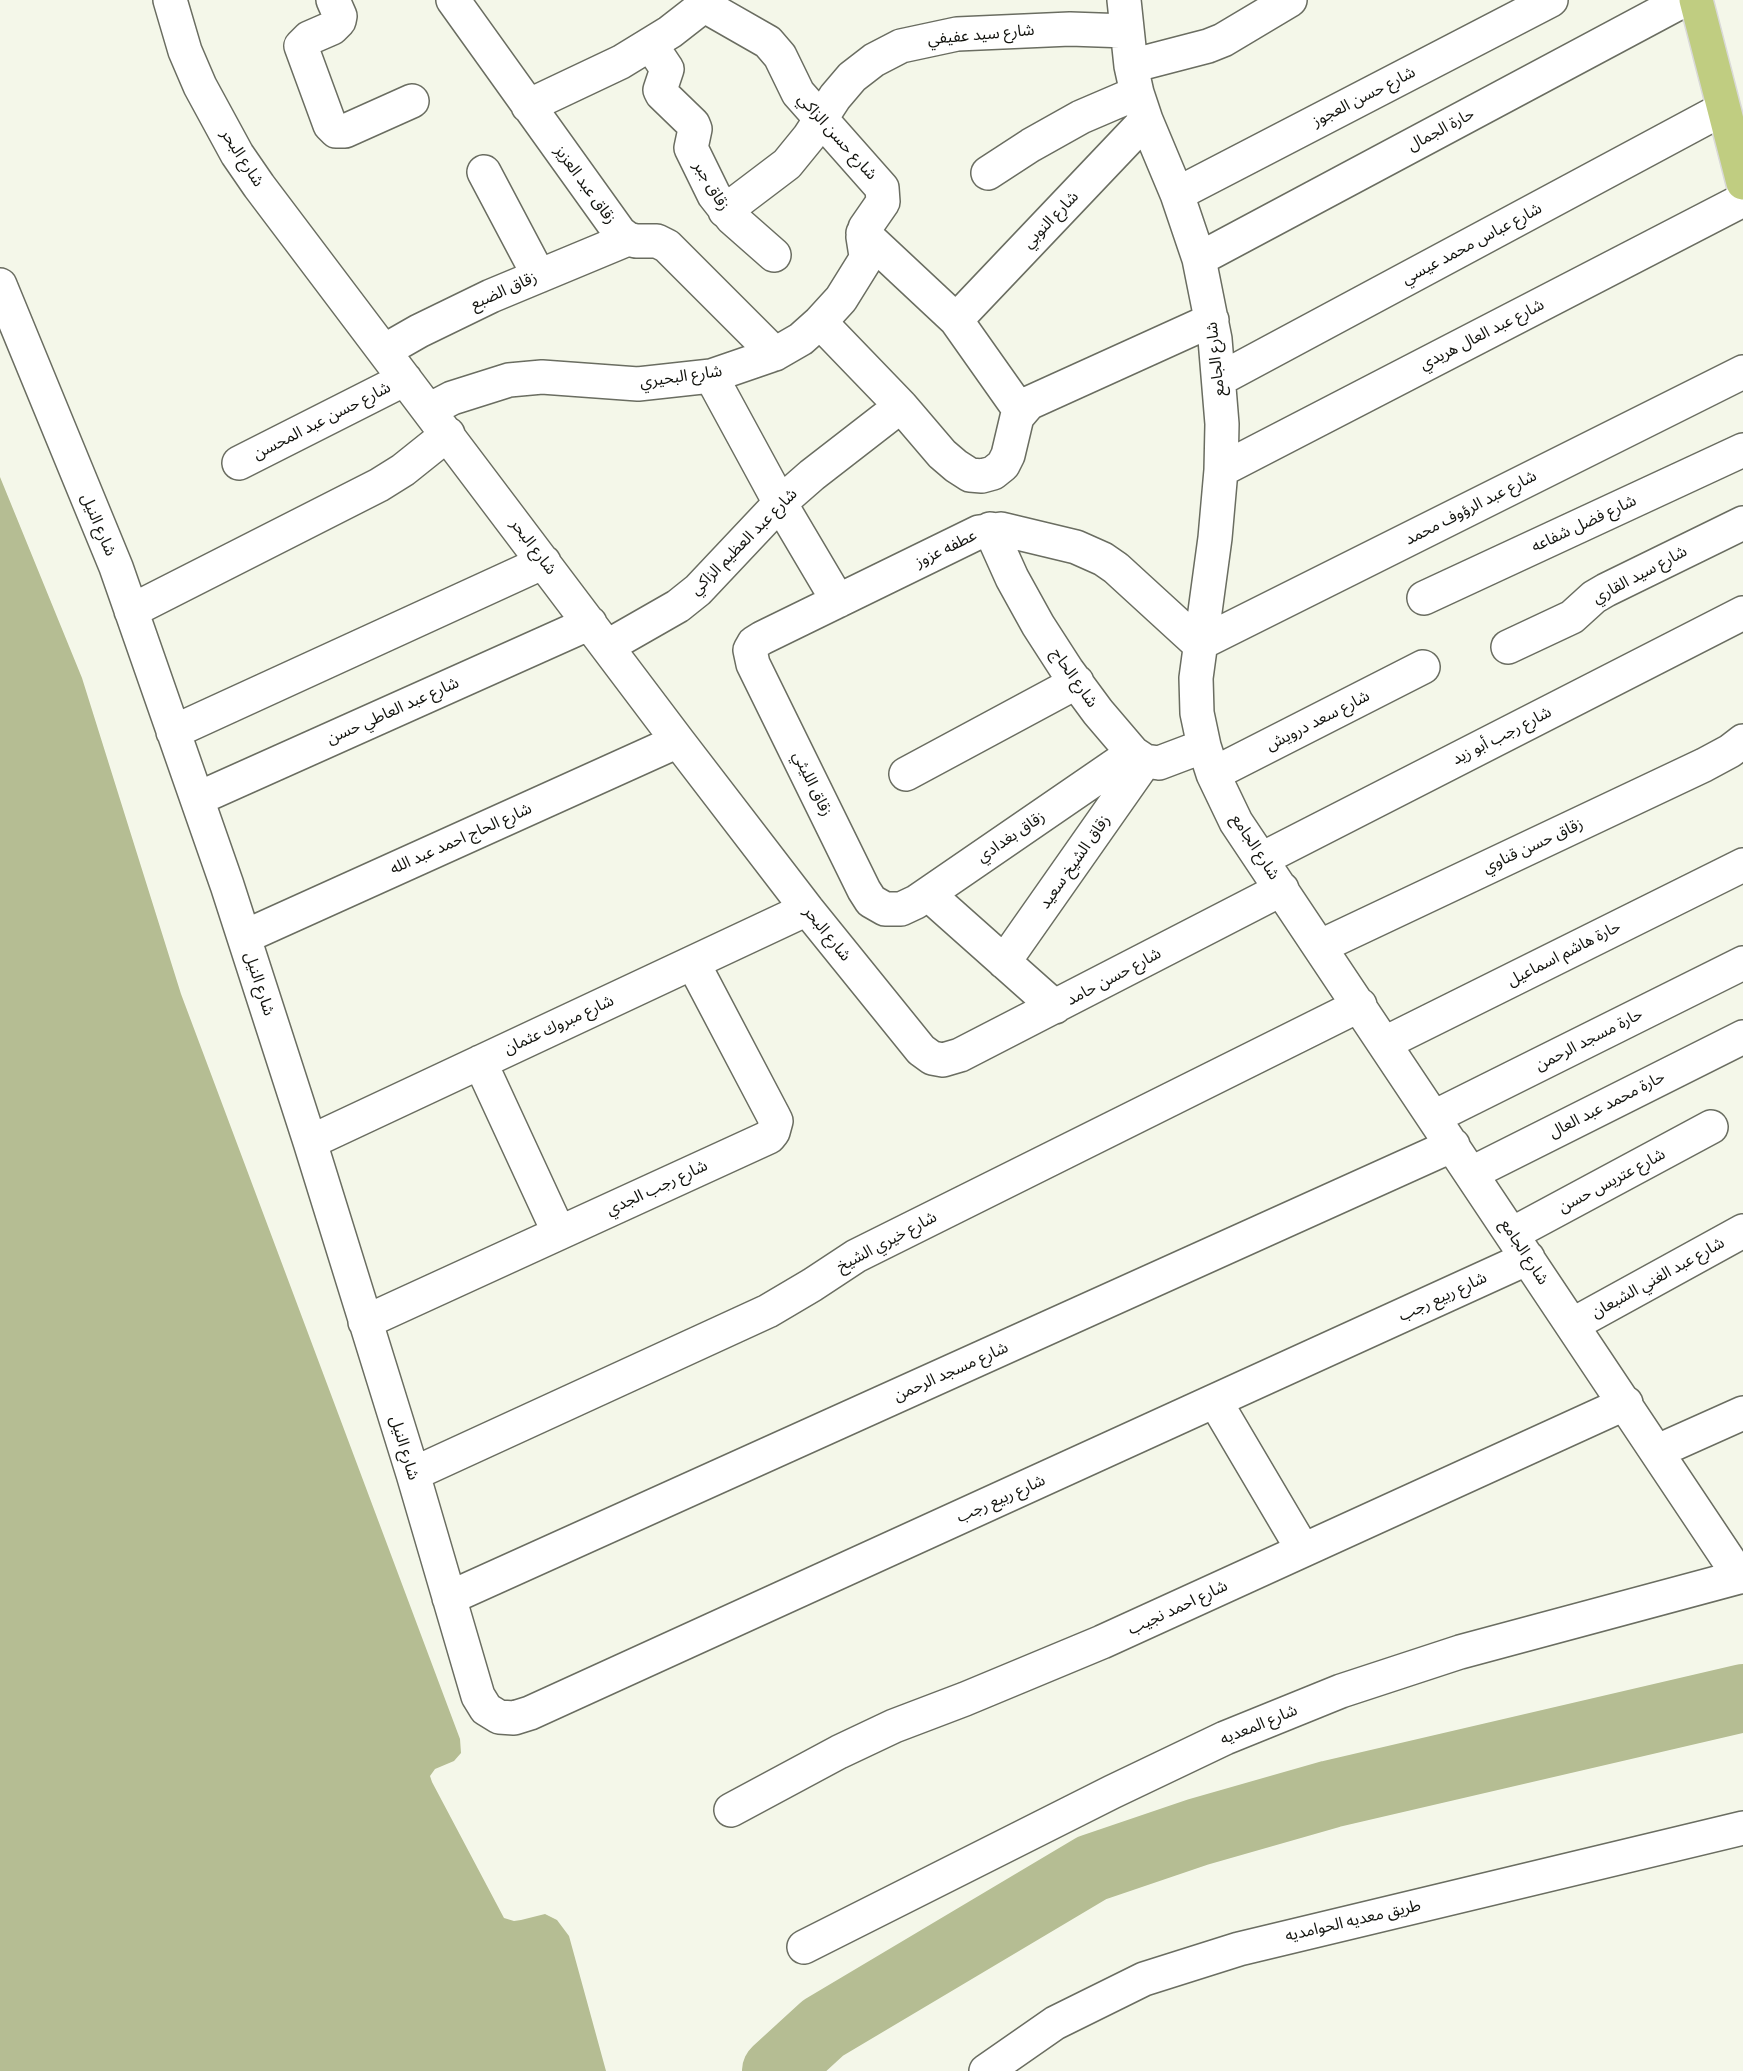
<!DOCTYPE html>
<meta charset="utf-8">
<style>
body{margin:0}
canvas{display:block;background:#f4f7e9}
</style>
<canvas width="1743" height="2071"></canvas>
<script>
const g = document.querySelector('canvas').getContext('2d');
g.lineJoin = 'round';
function fillPath(path, color) {
  g.fillStyle = color;
  g.fill(path, 'evenodd');
}
function shape(rows) {
  const path = new Path2D();
  for (const r of rows) {
    path.moveTo(r[0], r[1]);
    for (let i = 2; i < r.length; i += 2) path.lineTo(r[i], r[i + 1]);
  }
  return path;
}
function stroke(path, color, width, dash) {
  g.strokeStyle = color;
  g.lineWidth = width;
  g.lineCap = dash ? 'butt' : 'round';
  g.setLineDash(dash || []);
  g.stroke(path);
}
function write(font, color, halo, rows, align = 'center') {
  g.font = font + ' "Fira Sans Condensed","Noto Sans Arabic",sans-serif';
  g.lineWidth = 6;
  g.setLineDash([]);
  g.textBaseline = 'middle';
  g.strokeStyle = halo;
  g.fillStyle = color;
  for (const [text, x, y, turn = 0] of rows) {
    g.save();
    g.translate(x, y);
    g.rotate((+turn || 0) * Math.PI / 180);
    g.textAlign = isNaN(turn) ? turn : align;
    if (halo) g.strokeText(text, 0, 0);
    g.fillText(text, 0, 0);
    g.restore();
  }
}
fillPath(shape([
 [0,477,82,678,181,994,460,1739,461,1753,454,1761,435,1769,430,1776,432,1782,504,1918,514,1921,521,1920,545,1914,557,1920,569,1936,606,2071,0,2071]
]), '#b5bd93');
stroke(shape([
 [776,2071,823,2028,1092,1868,1198,1832,1331,1794,1743,1698]
]), '#b5bd93', 68);
const street = shape([
 [170,0,185,51,200,86,237,154,259,186,678,741,807,909,921,1050,932,1058,943,1060,960,1055,1282,889],
 [333,0,340,16,339,21,332,28,309,38,301,46,330,125,336,131,345,131,412,101],
 [453,0,620,233,628,239,636,241,657,241,667,246,775,354],
 [1124,0,1131,66,1137,93,1146,120,1177,194,1199,259,1215,339,1222,424,1221,470,1215,538,1196,678,1197,713,1204,746,1213,774,1236,822,1740,1577],
 [651,45,667,69,660,90,662,94,693,124,695,129,691,148,714,195,732,218,774,255],
 [1131,66,1208,46,1223,40,1290,0],
 [528,106,621,62,670,32,711,0],
 [484,172,539,276],
 [988,173,1031,145,1081,117,1137,93],
 [1177,194,1551,0],
 [725,211,787,164,809,137,835,97,852,77,874,60,901,46,957,34,1070,29,1127,31],
 [863,233,956,320,1021,412],
 [1199,259,1684,0],
 [0,285,116,567,227,885,310,1142,413,1474,478,1696,486,1709,499,1717,514,1718,530,1713,1528,1258],
 [956,320,1146,120],
 [820,322,901,406,942,454,956,466,970,475,982,476,993,473,1003,465,1008,455,1017,417,1029,403,1212,320],
 [384,351,419,331,491,296,628,239],
 [711,376,780,503,838,601],
 [1220,379,1723,109],
 [429,410,452,398,509,380,542,377,638,384,711,376,775,354,801,339,820,322,841,299,864,262,866,256,863,237,865,228,883,202,882,188,798,93,780,56,768,42,705,6],
 [239,463,405,379],
 [1221,470,1743,200],
 [990,529,1012,578,1038,625,1067,670,1098,712,1133,753,1145,761,1159,763,1204,746],
 [1424,598,1743,450],
 [131,611,379,485,403,470,448,434],
 [608,646,678,606,698,590,780,503,812,475,901,406],
 [1508,647,1572,617,1594,597,1606,590,1743,523],
 [173,732,544,562],
 [1133,753,916,902,901,909,885,909,871,901,864,890,753,664,750,650,754,643,762,638,979,532,1001,529,1076,547,1103,559,1116,568,1199,644,1743,372],
 [906,774,1077,682],
 [1213,774,1423,667],
 [197,799,590,623],
 [1262,859,1743,613],
 [928,894,1055,1007],
 [244,937,678,741],
 [1321,946,1704,765,1730,751,1743,741],
 [1004,962,1145,761],
 [1385,1043,1743,865],
 [480,1062,559,1233],
 [1434,1117,1743,963],
 [310,1142,807,909],
 [1472,1173,1743,1037],
 [1512,1234,1711,1127],
 [365,1322,769,1137,773,1132,776,1121,773,1115,693,963],
 [1572,1325,1743,1231],
 [1215,1401,1303,1550],
 [1658,1451,1743,1413],
 [413,1474,768,1311,812,1285,856,1256,1360,1005],
 [449,1598,1453,1145],
 [731,1810,839,1752,894,1726,965,1699,1102,1642,1626,1403],
 [804,1947,1112,1792,1225,1738,1341,1691,1460,1652,1743,1576],
 [986,2071,1055,2023,1144,1979,1239,1949,1743,1828]
]);
const highway = shape([
 [1696,0,1743,183]
]);
stroke(street, '#6a6d61', 36);
stroke(highway, '#d9d9d8', 36);
stroke(street, '#fff', 33);
stroke(highway, '#c0cd81', 33);
write('16px', '#12130e', '#fff', [
 ["شارع سيد عفيفي",981,35,-5],
 ["شارع حسن العجوز",1364,97,-27],
 ["حارة الجمال",1441,130,-28],
 ["شارع حسن الزاكي",837,137,48],
 ["شارع البحر",242,158,57],
 ["زقاق عبد العزيز",585,185,54],
 ["زقاق جبر",711,186,59],
 ["شارع النوبي",1051,220,-46],
 ["شارع عباس محمد عيسي",1472,244,-28],
 ["زقاق الضبع",504,291,-24],
 ["شارع عبد العال هريدي",1482,335,-27],
 ["شارع الجامع",1216,359,-96],
 ["شارع البحيري",681,377,-8],
 ["شارع حسن عبد المحسن",322,421,-27],
 ["شارع عبد الرؤوف محمد",1471,508,-27],
 ["شارع فضل شفاعه",1584,524,-25],
 ["شارع النيل",98,525,67],
 ["شارع عبد العظيم الزاكي",744,542,-45],
 ["شارع البحر",533,547,53],
 ["عطفه عزوز",946,549,-26],
 ["شارع سيد القاري",1640,575,-28],
 ["شارع الحاج",1074,678,55],
 ["شارع عبد العاطي حسن",393,711,-24],
 ["شارع سعد درويش",1318,721,-27],
 ["شارع رجب أبو زيد",1502,736,-27],
 ["زقاق الليثي",812,784,64],
 ["زقاق بغدادي",1011,837,-34],
 ["شارع الحاج احمد عبد الله",461,839,-24],
 ["زقاق حسن قناوي",1533,846,-25],
 ["شارع الجامع",1255,847,57],
 ["زقاق الشيخ سعيد",1075,862,-55],
 ["شارع البحر",827,934,51],
 ["حارة هاشم اسماعيل",1564,954,-27],
 ["شارع حسن حامد",1114,977,-28],
 ["شارع النيل",259,984,72],
 ["شارع مبروك عثمان",559,1025,-25],
 ["حارة مسجد الرحمن",1589,1040,-27],
 ["حارة محمد عبد العال",1607,1105,-27],
 ["شارع عتريس حسن",1612,1181,-28],
 ["شارع رجب الجدي",657,1188,-25],
 ["شارع خيري الشيخ",887,1242,-28],
 ["شارع الجامع",1524,1252,57],
 ["شارع عبد الغني الشبعان",1658,1278,-29],
 ["شارع ربيع رجب",1443,1297,-25],
 ["شارع مسجد الرحمن",951,1372,-24],
 ["شارع النيل",404,1448,73],
 ["شارع ربيع رجب",1001,1499,-24],
 ["شارع احمد نجيب",1178,1608,-25],
 ["شارع المعديه",1259,1725,-22],
 ["طريق معديه الحوامديه",1353,1921,-13]
]);
</script>
